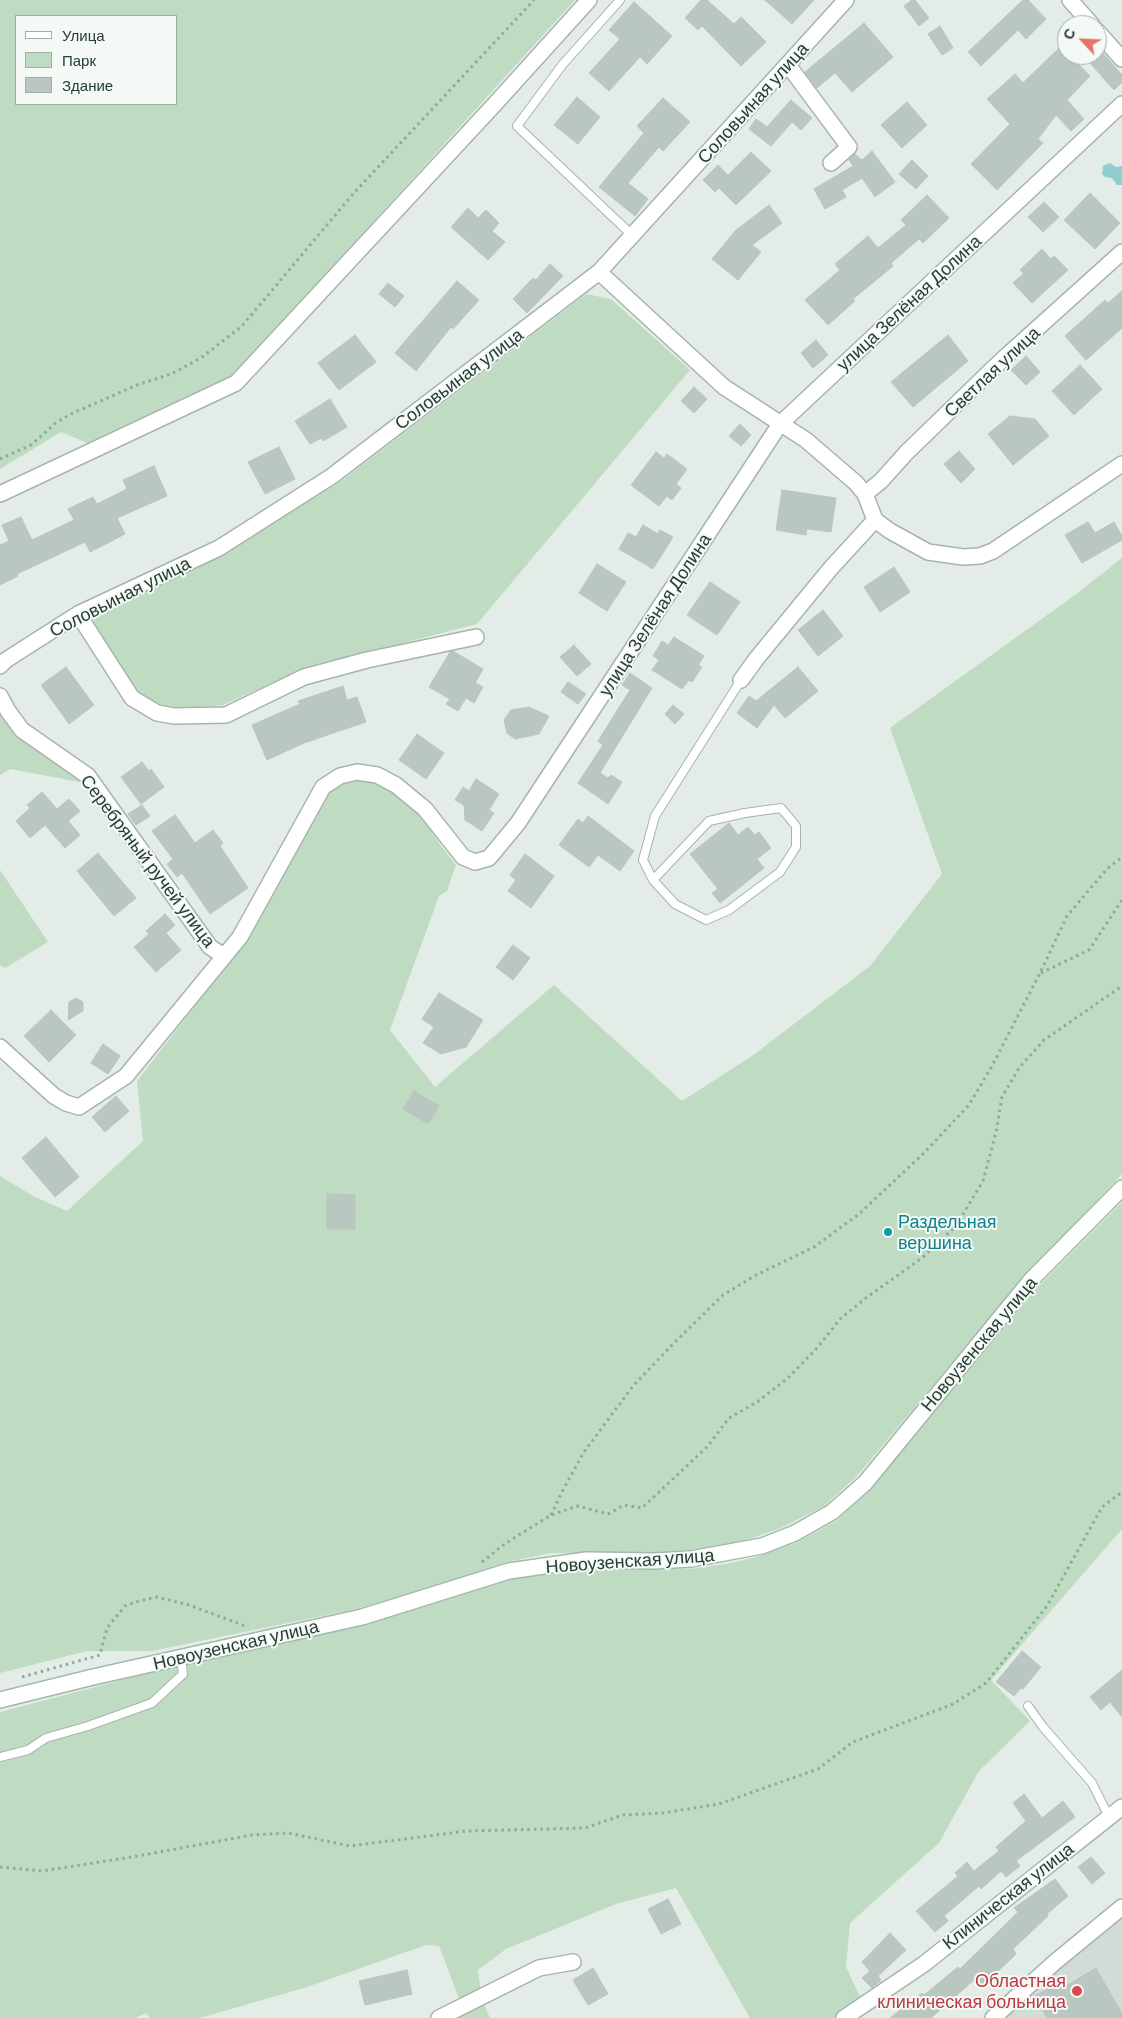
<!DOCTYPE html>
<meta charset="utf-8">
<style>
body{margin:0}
#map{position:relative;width:1122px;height:2018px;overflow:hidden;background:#e4ece7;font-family:Barlow,sans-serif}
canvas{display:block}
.legend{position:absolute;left:15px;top:15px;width:162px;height:90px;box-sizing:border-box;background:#f4f9f6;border:1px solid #a1aea8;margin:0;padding:6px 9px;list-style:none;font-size:15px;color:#253d33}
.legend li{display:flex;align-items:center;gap:10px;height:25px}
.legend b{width:25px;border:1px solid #a1aea8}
.north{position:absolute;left:1057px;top:15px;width:50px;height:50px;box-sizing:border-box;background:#f4f9f6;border:1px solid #a1aea8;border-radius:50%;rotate:295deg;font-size:14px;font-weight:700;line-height:20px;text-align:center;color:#253d33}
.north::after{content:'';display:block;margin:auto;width:18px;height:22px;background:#e77367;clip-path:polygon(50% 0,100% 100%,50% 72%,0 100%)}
</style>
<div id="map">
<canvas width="1122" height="2018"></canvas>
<ul class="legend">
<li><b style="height:6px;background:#fff"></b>Улица</li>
<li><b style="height:14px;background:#bfdcc2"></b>Парк</li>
<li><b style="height:14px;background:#b9c7c0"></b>Здание</li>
</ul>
<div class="north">С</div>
</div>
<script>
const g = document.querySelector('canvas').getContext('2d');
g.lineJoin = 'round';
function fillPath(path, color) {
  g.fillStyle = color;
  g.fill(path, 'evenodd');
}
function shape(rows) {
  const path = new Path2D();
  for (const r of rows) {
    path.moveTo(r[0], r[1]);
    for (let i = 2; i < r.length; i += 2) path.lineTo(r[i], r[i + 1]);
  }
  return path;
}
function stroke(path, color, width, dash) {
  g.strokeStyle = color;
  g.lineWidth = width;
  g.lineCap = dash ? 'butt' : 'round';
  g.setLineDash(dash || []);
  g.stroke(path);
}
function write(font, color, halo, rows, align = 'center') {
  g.font = font + ' Barlow,sans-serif';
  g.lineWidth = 4;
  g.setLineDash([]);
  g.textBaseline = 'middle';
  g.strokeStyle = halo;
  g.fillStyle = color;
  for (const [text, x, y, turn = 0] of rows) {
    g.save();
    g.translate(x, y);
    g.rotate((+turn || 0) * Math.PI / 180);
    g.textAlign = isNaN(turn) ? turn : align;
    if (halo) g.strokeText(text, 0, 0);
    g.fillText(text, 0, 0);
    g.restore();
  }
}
fillPath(shape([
 [1122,1914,1122,2018,1003,2018,1060,1963]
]), '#d2dcd6');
fillPath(shape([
 [0,0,575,0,236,373,87,443,61,432,0,469],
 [16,16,176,16,176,104,16,104],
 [586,294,611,299,690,370,477,624,303,669,223,705,175,709,159,707,136,695,93,629,92,620,97,612,222,553,340,482],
 [1122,558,1122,1174,1026,1275,856,1477,824,1506,781,1528,740,1542,709,1548,668,1552,552,1553,506,1562,450,1582,356,1609,152,1651,87,1651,0,1673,0,1176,33,1196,67,1211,143,1141,137,1081,247,939,330,792,345,783,359,781,375,782,393,793,421,815,441,846,456,865,447,891,439,896,390,1030,435,1087,554,985,682,1101,752,1056,870,966,942,874,890,728,1075,595],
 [0,708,85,783,10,769,0,775],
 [0,870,48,942,5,968,0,965],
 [1122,1202,1122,1529,991,1680,1030,1721,979,1771,939,1843,850,1923,846,1967,861,1999,834,2018,750,2018,676,1888,616,1904,506,1949,478,1970,481,1993,460,2001,439,1946,426,1945,307,1987,200,2018,150,2018,146,2013,135,2018,0,2018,0,1712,164,1669,362,1625,509,1579,583,1570,689,1569,726,1564,757,1557,798,1542,836,1521,868,1492,1038,1287],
 [483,2002,490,2018,455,2018]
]), '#bfdcc2');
fillPath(shape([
 [1110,163,1116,167,1122,166,1122,185,1117,185,1112,178,1105,177,1102,174,1103,166]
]), '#90cdcd');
const building = shape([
 [701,0,707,0,734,24,741,17,766,42,741,66,702,26,698,30,685,18,701,0],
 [765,0,814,0,792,24,765,0],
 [912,0,915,0,929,18,919,26,904,6,912,0],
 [1023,0,1028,0,1046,19,1026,39,1018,30,981,66,968,52,1023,0],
 [634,2,672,36,647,64,640,57,609,91,589,73,620,39,609,30,634,2],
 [864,23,893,57,852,92,835,73,817,88,805,72,864,23],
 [940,26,953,48,942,55,928,34,940,26],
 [1061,46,1067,52,1067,55,1070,55,1090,76,1067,100,1084,119,1071,131,1056,115,1038,139,1043,143,997,190,971,164,1010,124,987,99,1015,74,1023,83,1061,46],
 [1102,52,1122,75,1122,82,1114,90,1090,63,1102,52],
 [577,97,600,117,578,144,554,125,577,97],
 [663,98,690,122,663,151,659,147,628,183,648,199,635,216,599,187,644,133,637,126,663,98],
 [791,100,812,118,801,130,792,122,771,146,749,129,756,119,767,127,791,100],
 [907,102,927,125,902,148,881,125,907,102],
 [872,151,895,182,875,197,862,178,842,190,846,197,825,209,814,189,853,166,849,160,855,154,862,160,872,151],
 [751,152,771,171,736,205,719,188,715,192,703,180,718,165,728,175,751,152],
 [912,160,928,176,916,189,899,174,912,160],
 [1090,193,1120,223,1095,249,1064,220,1090,193],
 [927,195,949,218,923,243,919,239,891,263,893,266,853,299,855,301,828,325,805,300,840,270,835,264,868,236,878,248,906,225,901,220,927,195],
 [1044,202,1059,217,1043,232,1028,217,1044,202],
 [769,205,782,223,752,245,761,252,738,280,712,259,736,230,769,205],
 [468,208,478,218,486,210,499,223,492,231,505,242,488,260,451,227,468,208],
 [1042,249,1051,259,1054,256,1068,270,1032,303,1013,283,1024,273,1020,270,1042,249],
 [550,264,563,276,527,313,513,299,533,278,536,280,550,264],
 [457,281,479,300,453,329,451,327,416,371,395,353,457,281],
 [388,283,404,296,395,307,379,294,388,283],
 [1122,291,1122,328,1086,360,1065,336,1105,300,1108,303,1122,291],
 [355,335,376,362,339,390,318,363,355,335],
 [948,335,968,361,913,407,891,382,948,335],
 [816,340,828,355,813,368,801,353,816,340],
 [1026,356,1040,372,1026,385,1011,370,1026,356],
 [1080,365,1102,389,1074,415,1052,391,1080,365],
 [694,387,707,399,694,413,681,401,694,387],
 [330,399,347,427,323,441,321,438,310,444,295,421,330,399],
 [1010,416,1035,419,1049,436,1013,465,988,434,1010,416],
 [740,424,751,435,741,446,729,436,740,424],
 [279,447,295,479,265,494,248,462,279,447],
 [959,451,975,469,961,483,944,464,959,451],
 [656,452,664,458,667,454,687,469,676,484,681,488,672,500,667,496,659,506,631,485,656,452],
 [154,466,167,496,117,518,125,534,90,552,85,542,17,574,18,576,0,585,0,545,9,541,2,525,21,517,32,540,74,520,68,509,93,497,97,504,127,489,123,480,154,466],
 [782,490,836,498,831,532,807,529,806,535,776,530,782,490],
 [1088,522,1095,533,1114,522,1122,536,1122,540,1082,563,1065,535,1088,522],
 [643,525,658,534,660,530,673,537,653,569,619,549,628,533,636,537,643,525],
 [597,564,626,582,607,611,579,593,597,564],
 [894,567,910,592,880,612,864,587,894,567],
 [710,582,740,602,717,635,687,615,710,582],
 [823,610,843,636,818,656,798,630,823,610],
 [674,637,704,656,698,665,702,667,692,682,689,680,682,689,652,670,659,660,653,656,662,641,668,645,674,637],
 [574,645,591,664,577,676,560,657,574,645],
 [453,651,483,669,475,683,483,687,474,703,466,698,458,711,446,704,450,699,429,687,450,652,453,651],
 [66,667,94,705,69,724,41,685,66,667],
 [798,667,818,691,785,718,774,705,757,728,737,713,749,696,756,701,798,667],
 [630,673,652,688,600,773,608,778,611,775,622,782,608,804,578,783,603,745,598,741,630,690,622,685,630,673],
 [568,682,586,694,578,704,561,692,568,682],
 [343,686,347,700,357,697,366,722,304,743,267,760,252,725,300,704,298,701,343,686],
 [673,705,684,714,675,724,665,714,673,705],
 [529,707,549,716,539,734,515,739,507,733,504,720,511,710,529,707],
 [417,734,444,753,426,779,399,760,417,734],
 [142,762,149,771,151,769,164,787,141,804,121,777,142,762],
 [476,779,499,794,489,810,494,813,482,831,465,820,464,805,455,800,463,787,469,791,476,779],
 [42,792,57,809,69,799,80,811,68,821,80,835,65,848,45,825,30,838,16,821,30,808,27,805,42,792],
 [142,805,150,816,136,825,128,814,142,805],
 [175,815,195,843,213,830,223,843,220,846,248,888,210,914,182,873,177,877,167,864,173,859,152,831,175,815],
 [588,816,634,851,620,871,598,855,589,867,559,845,578,819,583,823,588,816],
 [729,823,738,835,748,827,755,835,759,832,771,848,757,859,764,868,720,903,712,893,718,889,690,854,729,823],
 [98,853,136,898,114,916,77,871,98,853],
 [525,854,554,876,531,908,508,891,516,880,510,875,525,854],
 [165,914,175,925,166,933,181,950,156,972,134,947,149,934,146,931,165,914],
 [513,945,530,958,513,980,496,967,513,945],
 [439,993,483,1020,466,1047,441,1054,423,1043,434,1027,422,1019,439,993],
 [76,998,83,1002,83,1011,68,1020,69,1002,76,998],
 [51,1010,76,1035,49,1062,24,1036,51,1010],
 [103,1044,120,1056,108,1074,91,1063,103,1044],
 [414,1091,439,1106,428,1124,403,1109,414,1091],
 [116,1096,129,1111,105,1132,92,1117,116,1096],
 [46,1137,79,1177,55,1197,22,1158,46,1137],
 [327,1194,355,1195,355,1229,327,1229,327,1194],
 [1022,1651,1041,1667,1023,1689,1021,1688,1014,1696,996,1682,1022,1651],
 [1122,1670,1122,1717,1110,1702,1101,1710,1090,1697,1122,1670],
 [1024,1794,1042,1818,1063,1801,1075,1817,1016,1861,1020,1866,1006,1877,1001,1871,981,1889,979,1886,944,1916,948,1921,935,1932,916,1911,958,1876,955,1873,967,1862,974,1871,999,1851,996,1847,1026,1821,1013,1803,1024,1794],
 [1091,1857,1105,1873,1092,1884,1078,1867,1091,1857],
 [1055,1879,1068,1896,1047,1914,1048,1916,1013,1949,1016,1954,982,1987,975,1979,931,2018,890,2018,922,1993,924,1995,958,1967,960,1969,1018,1912,1014,1908,1055,1879],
 [668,1899,681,1924,661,1934,648,1909,668,1899],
 [890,1933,906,1950,878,1976,881,1980,872,1988,862,1978,870,1971,862,1962,890,1933],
 [593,1968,608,1994,588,2005,573,1980,593,1968],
 [1096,1968,1122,2014,1122,2018,1047,2018,1035,1996,1058,1983,1061,1989,1096,1968],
 [407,1970,412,1994,365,2005,359,1981,407,1970]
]);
fillPath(building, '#b9c7c0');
stroke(building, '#b7c6bd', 1);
const service = shape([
 [620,0,563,64,517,126,633,236],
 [653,880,709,821,745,813,781,808,796,826,796,847,780,872,729,910,706,920,675,904,653,880,643,860,655,816,741,680],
 [1028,1706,1043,1727,1092,1783,1109,1817],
 [0,1757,28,1750,46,1738,88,1726,152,1703,183,1674,181,1658]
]);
const minor = shape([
 [1070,0,1092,25],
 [1097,31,1122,59],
 [788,65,849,147,831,163],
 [599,272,724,387,806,440,856,483,865,494,875,520,890,531,928,552,963,557,980,556,993,551,1122,464],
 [0,494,236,383,494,105,589,0],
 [865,494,881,481,907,452,1002,360,1122,252],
 [78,614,132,698,157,713,174,716,226,715,304,677,367,660,476,637],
 [0,666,6,660,78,614,219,548,332,476,599,272,846,0],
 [741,680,757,658,831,568,875,520],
 [0,696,8,711,22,730,88,776,210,947,224,956],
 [0,1047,54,1096,66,1103,79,1107,126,1076,240,937,323,787,340,776,357,772,377,775,396,785,425,809,463,857,475,862,489,858,518,823,780,424,1122,104],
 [439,2018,539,1968,573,1962],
 [844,2018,924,1964,1122,1807],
 [993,2018,1055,1962,1122,1907]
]);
const secondary = shape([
 [0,1700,93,1677,362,1617,509,1571,586,1560,655,1561,691,1559,762,1546,795,1533,832,1512,865,1483,1032,1279,1122,1188]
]);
stroke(service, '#a7b4ad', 10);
stroke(minor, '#a7b4ad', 18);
stroke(secondary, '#a3b7ad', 18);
stroke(shape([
 [0,459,31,445,57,422,73,413,137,385,171,374,201,358,242,326,353,194,534,0],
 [1041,973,1089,950,1122,900],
 [551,1515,563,1490,584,1452,633,1386,673,1344,723,1295,756,1275,814,1247,859,1214,923,1154,969,1105,992,1066,1040,973,1067,916,1107,869,1122,857],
 [482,1562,506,1543,551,1515,578,1506,608,1514,624,1505,642,1508,708,1446,729,1418,757,1402,788,1378,818,1347,840,1319,866,1298,922,1258,956,1226,983,1181,996,1132,1002,1097,1019,1068,1044,1040,1122,986],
 [22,1677,100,1655,107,1628,125,1606,139,1601,157,1597,189,1605,248,1627],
 [0,1867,42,1871,132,1857,252,1835,288,1833,350,1846,467,1831,585,1828,623,1815,663,1813,719,1804,818,1769,853,1742,953,1704,986,1683,1047,1606,1102,1507,1122,1492]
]), '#87ad9c', 3, [2.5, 4]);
stroke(service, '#fff', 8);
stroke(minor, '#fff', 15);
stroke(secondary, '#fff', 15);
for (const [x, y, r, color] of [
 [888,1232,5,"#0f9aa8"],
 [1077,1991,6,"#e0444e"]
]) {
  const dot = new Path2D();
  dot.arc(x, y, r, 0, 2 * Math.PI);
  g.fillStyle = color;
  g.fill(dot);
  stroke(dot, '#f4f9f6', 2);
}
write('18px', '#253d33', '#f4f9f6', [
 ["Соловьиная улица",753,103,-48],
 ["улица Зелёная Долина",909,303,-43],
 ["Светлая улица",992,372,-43],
 ["Соловьиная улица",459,379,-37],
 ["Соловьиная улица",120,597,-27],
 ["улица Зелёная Долина",655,615,-57],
 ["Серебряный ручей улица",148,861,53],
 ["Новоузенская улица",979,1344,-50],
 ["Новоузенская улица",630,1561,-4],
 ["Новоузенская улица",236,1645,-13],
 ["Клиническая улица",1008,1896,-38]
]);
write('18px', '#0d838f', '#f4f9f6', [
 ["Раздельная",898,1222],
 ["вершина",898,1243]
], 'left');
write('18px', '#be3a42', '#f4f9f6', [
 ["Областная",1066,1981],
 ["клиническая больница",1066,2002]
], 'right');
</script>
